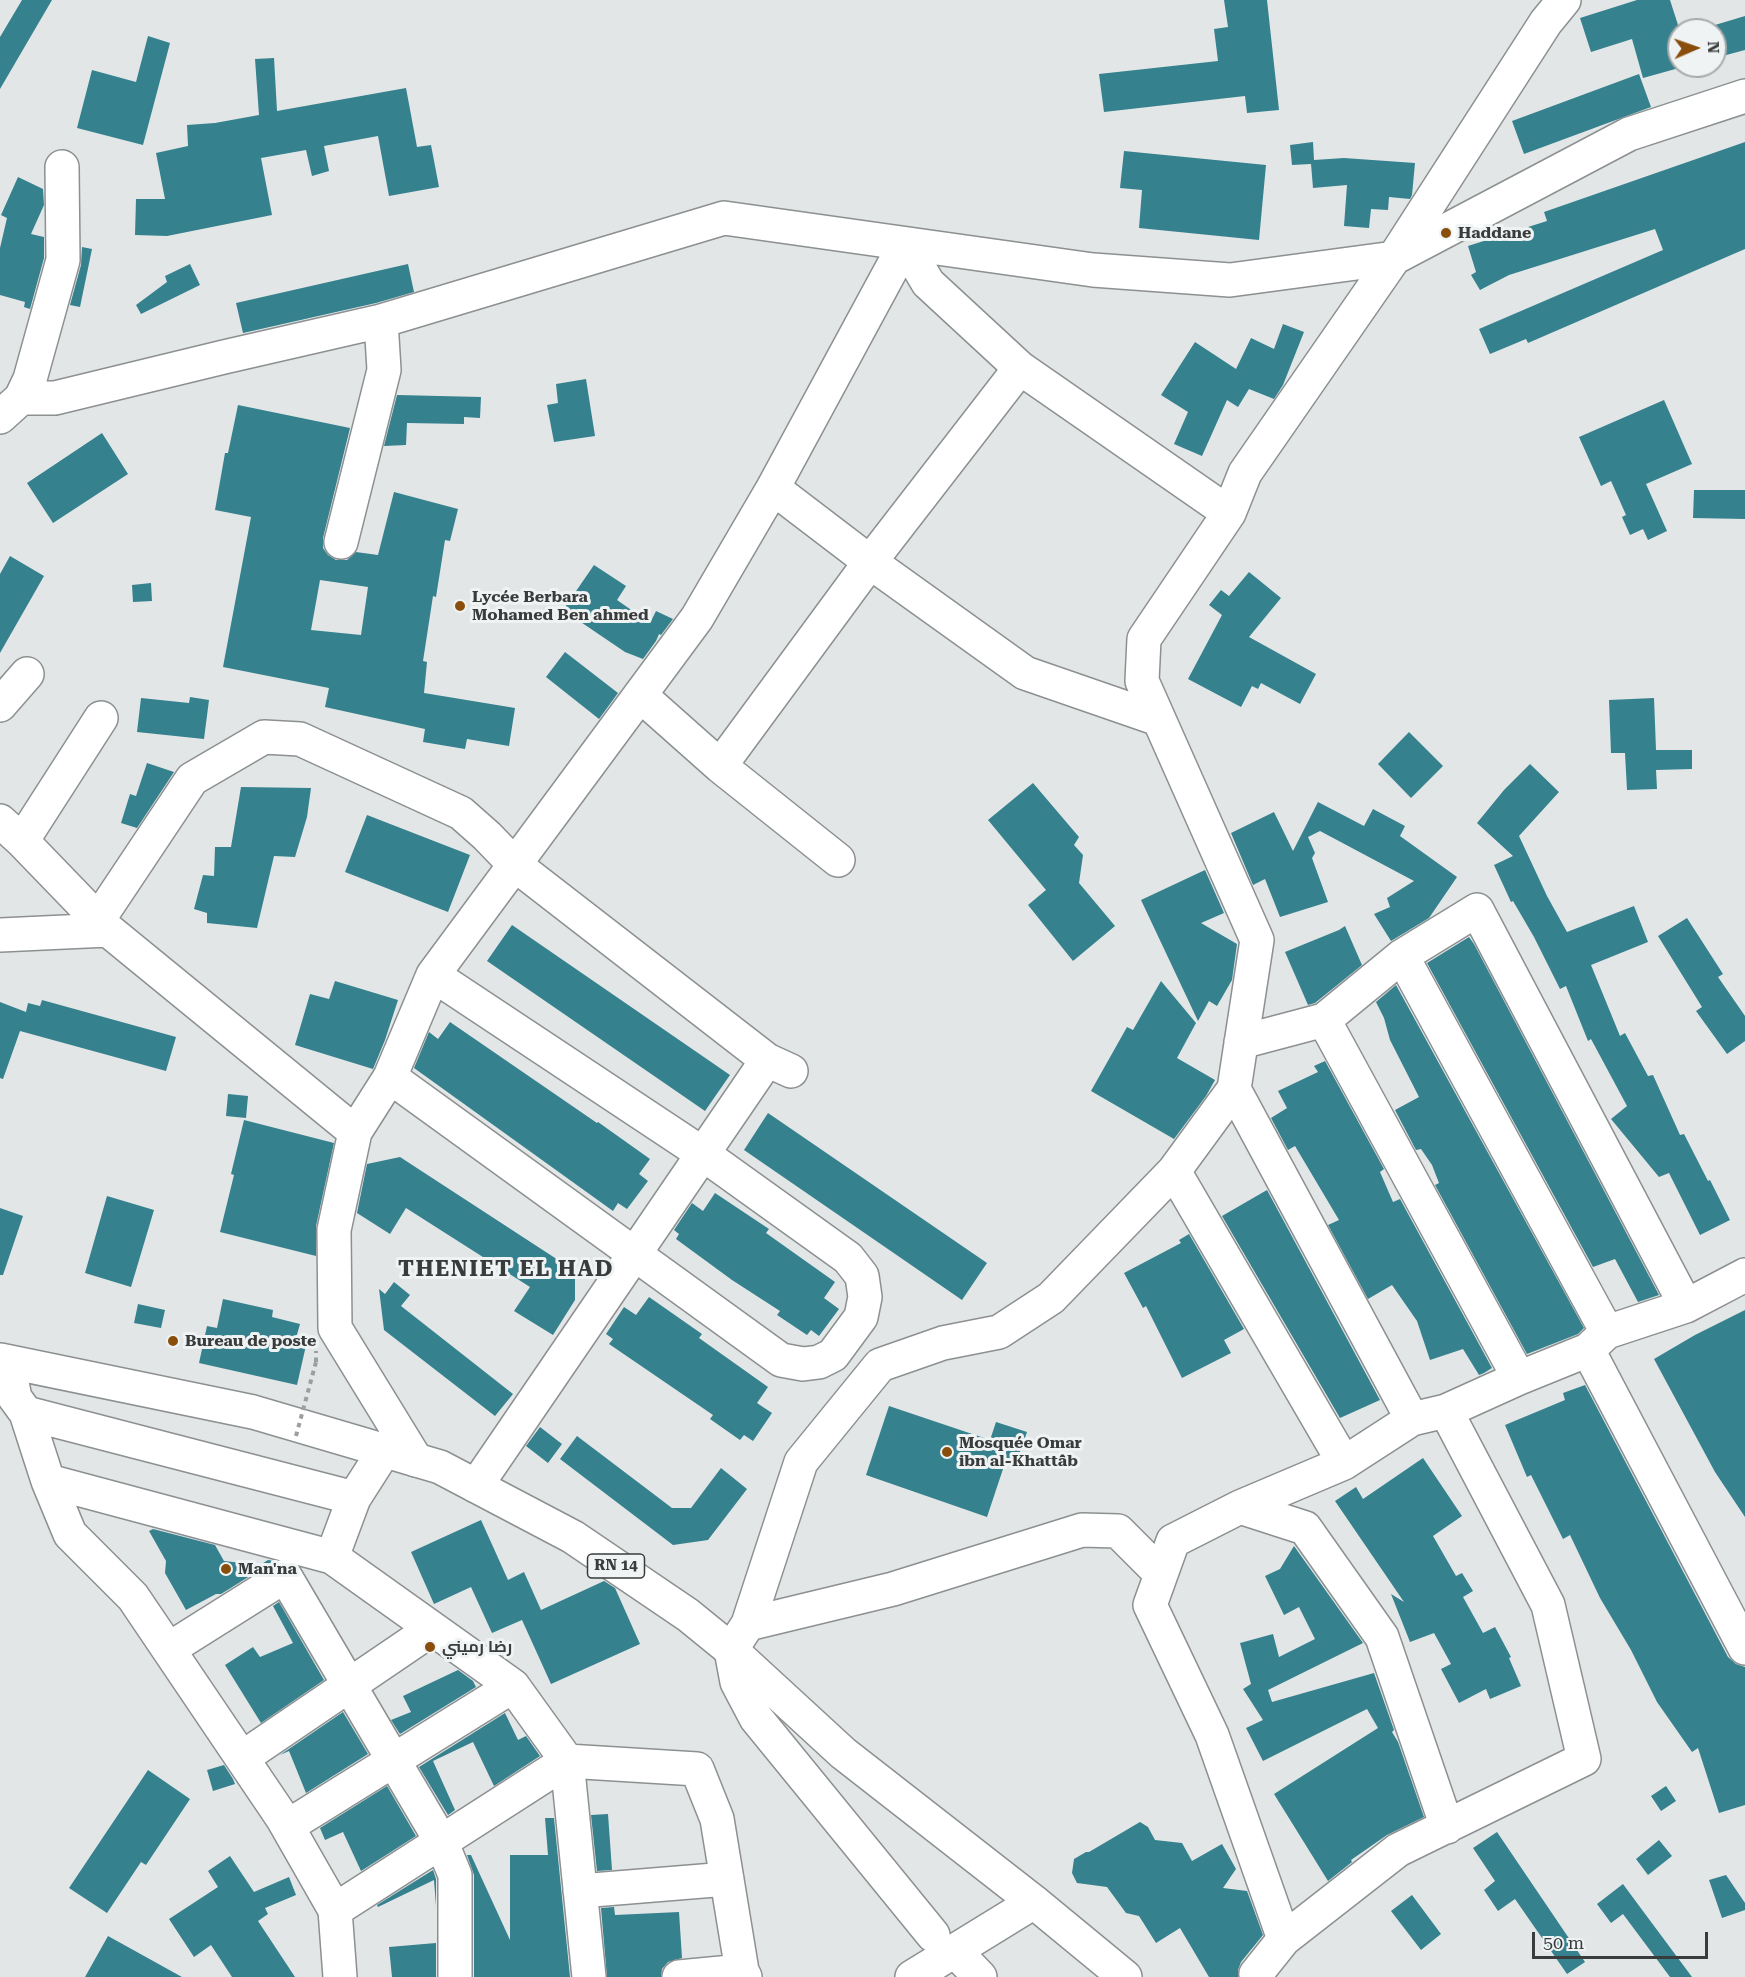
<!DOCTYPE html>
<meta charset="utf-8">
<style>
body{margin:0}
#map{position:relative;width:1745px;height:1977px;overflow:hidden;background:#e2e6e7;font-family:"Roboto Serif",serif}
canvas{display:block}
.north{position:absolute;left:1667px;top:18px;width:60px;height:60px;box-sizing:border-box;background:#eff3f4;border:2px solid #a7aaaa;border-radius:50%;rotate:88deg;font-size:16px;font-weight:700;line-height:24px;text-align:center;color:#3a3c3c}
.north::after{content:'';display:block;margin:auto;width:21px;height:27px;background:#8a4e0c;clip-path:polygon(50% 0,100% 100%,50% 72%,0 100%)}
.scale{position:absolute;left:1532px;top:1932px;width:176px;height:27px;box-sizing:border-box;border:3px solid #3a3c3c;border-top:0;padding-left:8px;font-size:18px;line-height:21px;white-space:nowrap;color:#3a3c3c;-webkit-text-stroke:4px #eff3f4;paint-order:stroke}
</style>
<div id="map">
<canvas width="1745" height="1977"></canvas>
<div class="north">N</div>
<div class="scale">50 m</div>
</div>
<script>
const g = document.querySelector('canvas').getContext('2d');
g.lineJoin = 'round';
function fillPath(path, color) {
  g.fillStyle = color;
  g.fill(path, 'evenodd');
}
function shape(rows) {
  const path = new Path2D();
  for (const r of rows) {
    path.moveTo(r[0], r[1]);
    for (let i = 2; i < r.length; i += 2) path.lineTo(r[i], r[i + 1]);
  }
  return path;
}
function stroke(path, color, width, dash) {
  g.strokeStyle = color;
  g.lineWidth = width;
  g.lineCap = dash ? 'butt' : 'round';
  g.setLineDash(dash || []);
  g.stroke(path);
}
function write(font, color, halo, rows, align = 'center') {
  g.font = font + ' "Roboto Serif",Cairo,serif';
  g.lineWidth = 6;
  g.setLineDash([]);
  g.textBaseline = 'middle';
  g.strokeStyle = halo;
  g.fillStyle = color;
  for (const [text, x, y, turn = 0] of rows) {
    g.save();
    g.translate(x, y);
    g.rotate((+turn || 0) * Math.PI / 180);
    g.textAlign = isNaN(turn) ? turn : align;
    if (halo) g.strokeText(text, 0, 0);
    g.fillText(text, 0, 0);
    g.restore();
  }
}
fillPath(shape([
 [22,0,52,0,0,89,0,37],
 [1224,0,1267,0,1279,110,1247,113,1245,96,1104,112,1099,74,1218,61,1214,29,1228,27],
 [1637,0,1670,0,1679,28,1679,68,1643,78,1632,39,1591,52,1580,18],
 [1745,16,1745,50,1715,58,1715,25],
 [148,36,170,43,143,145,77,128,92,70,136,82],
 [274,58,277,111,406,88,417,147,431,145,439,187,389,196,378,136,324,146,329,171,312,176,306,150,261,158,272,215,167,236,135,235,136,199,165,199,156,153,188,146,187,125,215,123,259,115,255,59],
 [1639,74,1651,107,1524,154,1512,121],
 [1313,142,1314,160,1344,158,1415,163,1412,195,1410,199,1389,197,1388,210,1371,209,1369,228,1344,226,1347,185,1313,188,1311,164,1292,165,1290,145],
 [1745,142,1745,249,1528,343,1526,339,1490,354,1479,329,1663,250,1655,229,1509,275,1480,290,1471,275,1476,272,1468,246,1547,221,1544,212],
 [1124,151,1266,165,1259,240,1139,228,1142,190,1120,188],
 [18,177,43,189,44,205,31,234,44,237,44,258,30,309,24,307,25,302,0,295,0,248,7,218,1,215],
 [82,247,92,249,80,307,70,305,81,265],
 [190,264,200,285,141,314,136,305,167,282,165,276],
 [408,264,414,292,376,303,243,333,236,303],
 [1283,324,1304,332,1283,385,1274,399,1249,389,1238,407,1227,400,1202,456,1174,444,1188,412,1161,395,1195,342,1236,369,1251,338,1274,349],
 [586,379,595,436,554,442,547,405,558,403,556,384],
 [397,395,481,397,480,418,464,417,464,424,407,423,406,445,384,446],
 [1664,400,1692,464,1646,484,1667,531,1648,540,1643,529,1630,535,1622,517,1626,515,1611,481,1601,486,1579,437],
 [238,405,350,428,323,538,323,548,328,555,336,560,347,560,356,552,378,555,394,492,458,509,450,541,445,540,436,597,433,596,423,661,427,662,424,693,515,708,509,746,467,739,465,749,423,742,425,729,325,707,329,688,223,667,251,517,215,510,225,453,228,453],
 [320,580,368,587,361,635,311,630],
 [102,433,128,474,53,523,27,483],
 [1694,490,1745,490,1745,519,1693,518],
 [10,556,44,576,0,653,0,574],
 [594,565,626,586,617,600,650,623,656,611,673,619,661,635,659,634,656,641,643,659,625,652,563,610],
 [1249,572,1281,598,1249,637,1316,674,1300,704,1261,683,1258,689,1252,686,1241,707,1188,679,1222,615,1209,605,1221,590,1229,596],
 [151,583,152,601,133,602,132,585],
 [565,652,618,693,599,719,546,677],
 [190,697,209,700,204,739,137,732,141,698,189,703],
 [1654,698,1656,750,1692,750,1692,769,1656,770,1657,789,1627,790,1625,753,1611,753,1609,700],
 [1409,732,1443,766,1411,798,1378,764],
 [147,763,174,772,137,828,121,823,130,794,136,796],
 [1530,764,1559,792,1519,836,1547,896,1567,932,1634,906,1648,942,1591,965,1620,1036,1625,1033,1648,1076,1653,1075,1680,1135,1684,1134,1708,1181,1710,1180,1730,1220,1700,1235,1669,1173,1659,1177,1611,1119,1627,1106,1591,1039,1588,1041,1566,986,1560,989,1534,937,1513,901,1511,902,1494,865,1513,856,1477,823,1504,790],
 [1033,783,1079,837,1074,845,1083,855,1079,883,1115,926,1073,961,1028,905,1046,890,988,820],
 [241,787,311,788,307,817,295,857,274,856,257,928,207,923,207,913,194,909,203,875,214,876,215,847,231,847],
 [1318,802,1364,826,1373,809,1405,826,1400,836,1457,877,1429,918,1391,941,1374,914,1390,907,1387,898,1414,881,1320,831,1308,837,1315,853,1312,858,1328,902,1280,917,1265,879,1253,885,1231,833,1274,812,1293,851],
 [367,815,470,855,448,912,345,872],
 [1205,870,1224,913,1201,923,1237,944,1232,980,1217,1006,1209,1001,1198,1021,1141,900],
 [1687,918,1723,974,1718,977,1745,1016,1745,1041,1727,1054,1696,1011,1702,1007,1658,936],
 [512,925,730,1075,705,1111,487,961],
 [1345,926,1362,965,1315,1003,1308,1005,1285,952,1339,930],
 [1469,937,1474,944,1659,1295,1638,1302,1615,1259,1593,1267,1427,963],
 [335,981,398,1000,385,1040,373,1069,295,1045,310,994,329,999],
 [1161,981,1196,1023,1177,1058,1215,1080,1206,1096,1174,1139,1091,1091,1127,1027,1133,1030],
 [1396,985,1584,1328,1578,1334,1527,1354,1435,1185,1439,1183,1432,1165,1421,1149,1416,1150,1395,1110,1419,1097,1390,1040,1384,1018,1376,1002],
 [42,1000,176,1037,166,1071,20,1031,3,1079,0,1078,0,1002,26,1012,28,1003,40,1006],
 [450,1022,597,1123,598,1122,650,1159,639,1174,648,1181,627,1209,618,1203,613,1211,414,1068,429,1032,438,1039],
 [1325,1061,1384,1169,1380,1172,1393,1202,1400,1199,1492,1368,1484,1373,1479,1375,1463,1349,1430,1360,1417,1321,1392,1285,1368,1299,1328,1225,1339,1220,1295,1146,1288,1150,1271,1118,1287,1108,1278,1091,1318,1072,1314,1066],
 [228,1094,248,1096,246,1118,226,1116],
 [768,1113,987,1263,962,1300,744,1150],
 [244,1120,334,1143,316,1226,316,1256,220,1232,234,1175,231,1174],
 [400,1157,575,1271,575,1300,553,1335,514,1311,530,1287,406,1208,390,1234,357,1213,367,1164],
 [1267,1190,1380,1400,1340,1418,1222,1216],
 [715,1193,769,1229,766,1233,835,1282,824,1298,839,1309,819,1336,811,1330,807,1335,777,1315,780,1311,732,1280,676,1239,679,1234,674,1230,692,1203,703,1211],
 [107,1196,154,1210,131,1287,85,1273],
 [0,1208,23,1216,3,1275,0,1275],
 [1189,1234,1244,1329,1224,1340,1231,1353,1182,1378,1146,1306,1143,1308,1124,1273,1181,1243,1179,1240],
 [394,1282,410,1295,401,1306,513,1394,495,1416,384,1330,379,1289,385,1294],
 [649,1297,702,1334,699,1338,768,1387,757,1403,772,1413,753,1441,744,1435,740,1440,710,1419,713,1415,609,1344,613,1339,606,1334,624,1307,636,1315],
 [223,1299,273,1310,272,1317,300,1324,296,1338,307,1341,297,1385,199,1363,207,1326,217,1328],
 [138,1304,165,1310,161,1328,134,1323],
 [1745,1310,1745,1517,1715,1472,1654,1359,1695,1335],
 [1585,1385,1728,1657,1736,1664,1745,1667,1745,1805,1719,1813,1698,1748,1692,1752,1657,1702,1631,1650,1600,1598,1570,1535,1563,1539,1531,1475,1527,1477,1505,1425,1565,1400,1563,1393],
 [889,1406,990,1440,996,1422,1027,1432,1015,1466,1005,1463,987,1517,866,1475],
 [540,1427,562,1444,548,1463,526,1446],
 [577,1436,672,1508,691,1508,721,1468,747,1489,708,1540,673,1545,560,1459],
 [1423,1458,1462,1516,1433,1536,1456,1576,1462,1573,1473,1591,1463,1597,1483,1633,1495,1627,1511,1657,1509,1658,1521,1686,1490,1699,1486,1689,1459,1703,1441,1669,1451,1664,1434,1633,1410,1642,1391,1594,1404,1602,1335,1501,1356,1487,1363,1499],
 [481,1520,508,1580,524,1572,541,1610,604,1581,615,1588,640,1644,551,1684,522,1620,492,1633,471,1587,434,1604,411,1552],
 [153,1529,215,1545,224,1561,260,1565,268,1560,274,1561,221,1594,216,1594,186,1610,165,1573,166,1561,149,1531],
 [1294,1546,1363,1643,1268,1690,1272,1702,1374,1673,1394,1730,1392,1732,1398,1742,1424,1817,1387,1835,1351,1860,1352,1862,1328,1881,1274,1794,1378,1728,1367,1709,1263,1761,1246,1728,1263,1720,1243,1689,1251,1684,1240,1643,1273,1634,1279,1657,1315,1639,1299,1607,1284,1615,1265,1576,1280,1569],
 [279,1602,324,1680,261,1723,225,1665,253,1647,260,1657,293,1643,273,1606],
 [458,1670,473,1681,476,1687,400,1734,391,1720,411,1712,403,1696],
 [343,1712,368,1754,306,1793,289,1751,280,1755],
 [505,1713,518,1740,526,1736,540,1756,494,1786,473,1742,433,1761,455,1810,448,1815,419,1767],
 [224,1765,233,1779,235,1784,213,1791,207,1770],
 [148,1770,190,1799,146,1865,141,1862,107,1913,69,1888],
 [387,1786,416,1836,361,1871,343,1832,325,1840,320,1828],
 [1666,1786,1676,1801,1661,1811,1651,1796],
 [608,1814,612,1870,597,1871,591,1815],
 [545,1818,554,1818,570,1977,474,1977,474,1875,467,1855,471,1855,510,1940,510,1855,548,1855],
 [1140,1822,1148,1827,1155,1840,1182,1843,1192,1861,1222,1844,1236,1869,1223,1888,1247,1891,1263,1935,1241,1962,1238,1970,1238,1977,1209,1977,1180,1928,1156,1943,1139,1916,1126,1913,1107,1887,1077,1883,1072,1873,1074,1859,1086,1852,1089,1852],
 [1497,1832,1585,1962,1567,1974,1515,1899,1498,1911,1484,1890,1495,1881,1473,1848],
 [1659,1840,1672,1856,1648,1875,1636,1859],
 [230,1856,254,1892,289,1877,296,1895,265,1908,268,1914,258,1921,295,1977,232,1977,211,1945,194,1957,169,1919,218,1887,208,1871],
 [433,1870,436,1879,436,1906,434,1880,378,1907,377,1905],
 [1726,1875,1745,1903,1745,1910,1722,1918,1709,1880],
 [1623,1884,1637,1903,1692,1977,1670,1977,1623,1914,1611,1923,1597,1904],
 [1412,1895,1441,1934,1421,1950,1391,1911],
 [614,1907,615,1915,679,1912,682,1958,668,1962,662,1969,661,1977,607,1977,601,1908],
 [108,1936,182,1977,85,1977],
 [436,1943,436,1977,392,1977,389,1947]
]), '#35818e');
const minor = shape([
 [905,244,928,283,1020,368],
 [21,398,55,398,224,357,381,321,724,218,1093,270,1230,280,1394,258,1629,134,1745,96],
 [0,417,21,398,30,379,63,260,62,167],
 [773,488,870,562,1025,673,1158,719],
 [341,542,384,370,381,321],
 [640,695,720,766,838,860],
 [0,705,27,674],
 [720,766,870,562,1020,368,1229,513],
 [0,821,22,841,108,930,355,1132],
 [22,841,101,718],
 [98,920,192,779,264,737,300,739,461,813,487,836,514,864,767,1060,791,1071],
 [0,935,108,930],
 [1402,956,1607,1332],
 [1324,1020,1519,1378],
 [1241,1042,1324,1020,1402,956,1477,910,1686,1306],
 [390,1077,781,1360,803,1364,819,1362,833,1355,861,1317,865,1297,862,1276,848,1258,703,1154,433,975],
 [1234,1089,1412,1419],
 [1174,1171,1344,1463],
 [1588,1350,1745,1648],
 [8,1362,15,1398,26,1413,48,1481,332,1557,513,1686,567,1761,589,1977],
 [26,1413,354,1498,384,1451],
 [416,1460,335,1328,334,1230,355,1132,390,1077,433,975,697,618,773,488,905,244],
 [48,1481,70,1534,133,1597,283,1819,335,1910],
 [476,1486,767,1060],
 [1240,1507,1344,1463,1412,1419,1446,1411,1519,1378,1588,1350,1607,1332,1686,1306,1745,1275],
 [332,1557,354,1498],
 [748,1624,893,1589,1082,1530,1118,1531,1161,1574],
 [169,1649,285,1576,441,1841,455,1875,455,1977],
 [242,1758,432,1629],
 [288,1826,513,1686],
 [580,1891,727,1879],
 [933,1935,756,1718,737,1682,731,1650,748,1624,801,1462,880,1365,943,1343,999,1332,1051,1298,1174,1171,1234,1089,1257,940,1142,681,1144,639,1229,513,1245,473,1394,258,1546,22,1564,0],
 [1284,1939,1212,1735,1150,1605,1173,1541,1240,1507,1305,1528,1382,1637,1447,1827],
 [955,1951,980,1977],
 [340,1977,335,1910,567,1761,697,1769,717,1819,742,1971,745,1977],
 [679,1977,742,1971],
 [912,1977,1034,1902],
 [1257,1977,1256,1974,1284,1939,1398,1850,1584,1759,1548,1605,1446,1411]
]);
const major = shape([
 [0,1360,253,1412,440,1467,573,1537,688,1615,731,1650,843,1753,1034,1902,1125,1977]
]);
stroke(minor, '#8c9091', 36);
stroke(major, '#8c9091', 36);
stroke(shape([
 [316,1362,316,1351]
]), '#9b9f9f', 4, [4.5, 4.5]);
stroke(minor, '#fff', 33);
stroke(major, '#fff', 33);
stroke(shape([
 [296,1436,316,1362]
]), '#9b9f9f', 4, [4.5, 4.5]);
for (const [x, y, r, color] of [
 [1446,233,6,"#8a4e0c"],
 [460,606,6,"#8a4e0c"],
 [173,1341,6,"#8a4e0c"],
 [947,1452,6,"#8a4e0c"],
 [226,1569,6,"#8a4e0c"],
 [430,1647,6,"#8a4e0c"]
]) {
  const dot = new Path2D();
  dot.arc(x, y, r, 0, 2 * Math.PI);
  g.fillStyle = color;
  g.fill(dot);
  stroke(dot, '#eff3f4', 2);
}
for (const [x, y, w] of [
 [616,1566,57]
]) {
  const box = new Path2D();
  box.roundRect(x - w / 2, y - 12, w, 24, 4.5);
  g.fillStyle = '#eff3f4';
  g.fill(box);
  stroke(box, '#3a3c3c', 1.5);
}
write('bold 15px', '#3a3c3c', null, [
 ["RN 14",616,1566]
]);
write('bold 16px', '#3a3c3c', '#eff3f4', [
 ["Haddane",1458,233],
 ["Lycée Berbara",472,597],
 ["Mohamed Ben ahmed",472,615],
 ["Bureau de poste",185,1341],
 ["Mosquée Omar",959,1443],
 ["ibn al-Khattâb",959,1461],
 ["Man'na",238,1569],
 ["رضا رميني",442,1647]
], 'left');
g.letterSpacing = '1.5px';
write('bold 22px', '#393c3c', '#eff3f4', [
 ["THENIET EL HAD",506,1270]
]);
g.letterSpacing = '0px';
</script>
